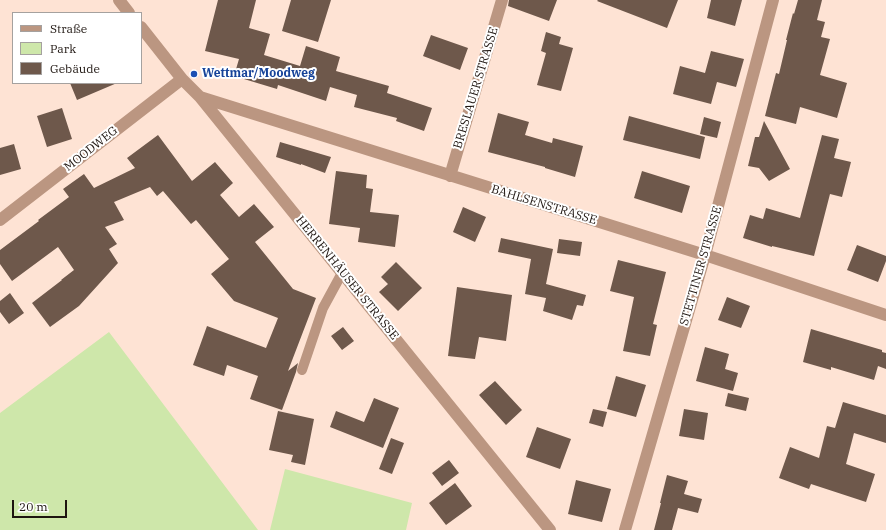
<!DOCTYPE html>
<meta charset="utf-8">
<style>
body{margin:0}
#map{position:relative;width:886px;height:530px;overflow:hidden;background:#fee3d4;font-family:"IBM Plex Serif",serif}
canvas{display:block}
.legend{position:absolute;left:12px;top:12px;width:130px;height:72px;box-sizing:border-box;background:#fff;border:1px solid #a5a19f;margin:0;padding:5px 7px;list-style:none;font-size:12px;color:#1e1510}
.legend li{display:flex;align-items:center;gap:8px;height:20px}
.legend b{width:20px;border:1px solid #a5a19f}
.scale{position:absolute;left:12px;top:500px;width:55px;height:18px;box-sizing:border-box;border:2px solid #1e1510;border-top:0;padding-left:5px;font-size:12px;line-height:14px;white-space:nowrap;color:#1e1510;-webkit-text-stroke:3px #fff;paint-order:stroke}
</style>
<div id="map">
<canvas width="886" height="530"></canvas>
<ul class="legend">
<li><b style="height:5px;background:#bb9681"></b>Straße</li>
<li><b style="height:11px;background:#cee7aa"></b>Park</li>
<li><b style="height:11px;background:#6e584b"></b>Gebäude</li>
</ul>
<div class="scale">20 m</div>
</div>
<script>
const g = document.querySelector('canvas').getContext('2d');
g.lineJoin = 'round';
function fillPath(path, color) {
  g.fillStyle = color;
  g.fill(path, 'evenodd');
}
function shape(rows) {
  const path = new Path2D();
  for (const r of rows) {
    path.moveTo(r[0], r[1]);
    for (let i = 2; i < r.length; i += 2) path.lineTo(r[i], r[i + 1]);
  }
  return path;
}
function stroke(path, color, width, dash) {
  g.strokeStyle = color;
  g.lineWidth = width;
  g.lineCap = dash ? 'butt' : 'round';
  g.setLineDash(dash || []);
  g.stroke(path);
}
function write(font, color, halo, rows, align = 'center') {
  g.font = font + ' "IBM Plex Serif",serif';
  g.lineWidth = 4;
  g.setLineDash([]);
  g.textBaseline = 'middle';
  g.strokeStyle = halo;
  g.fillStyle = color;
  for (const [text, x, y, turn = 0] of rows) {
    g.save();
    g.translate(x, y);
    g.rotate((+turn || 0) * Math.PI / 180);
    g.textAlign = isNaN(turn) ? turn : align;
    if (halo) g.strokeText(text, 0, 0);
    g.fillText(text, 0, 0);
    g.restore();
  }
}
fillPath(shape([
 [109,332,258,530,0,530,0,413],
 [285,469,412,503,406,530,270,530]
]), '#cee7aa');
fillPath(shape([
 [218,0,256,0,249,28,270,34,264,55,300,66,306,46,340,57,336,71,389,86,387,93,432,108,424,131,396,121,397,118,354,107,357,95,330,87,326,101,278,85,277,89,234,76,239,59,205,51],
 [291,0,331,0,318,42,282,31],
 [509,0,557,0,549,21,508,6],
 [598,0,678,0,667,28,597,1],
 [711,0,742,0,735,26,707,18],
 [798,0,822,0,817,20,825,22,821,37,830,39,820,75,847,83,837,118,800,107,796,124,765,116,776,73,779,74,787,40,786,40,793,13,794,14],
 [546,32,561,37,559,44,573,48,561,91,537,85,546,53,541,51],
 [431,35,468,48,460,70,423,56],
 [711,51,744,59,736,87,717,82,711,104,673,94,680,66,705,73],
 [70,83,117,83,77,100],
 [62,108,72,139,47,147,37,116],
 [498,113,529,122,525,135,552,143,553,138,583,146,575,177,545,168,545,167,488,152],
 [629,116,705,137,700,159,623,140],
 [704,117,721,122,717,138,700,134],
 [764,121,790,169,769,181,759,168,748,166,755,137,759,137],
 [158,135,192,181,215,162,233,183,220,195,239,217,254,204,274,227,255,242,293,289,316,298,288,371,298,363,296,372,282,410,250,399,258,376,227,365,224,376,193,365,207,326,266,348,278,318,234,301,211,274,229,259,196,220,191,224,163,191,157,196,150,187,114,202,124,220,105,227,117,244,109,249,118,263,79,306,50,327,32,303,62,280,61,280,74,270,58,247,12,281,0,264,0,250,39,221,38,220,69,197,63,189,84,174,94,188,135,168,127,158],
 [822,135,839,139,834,158,851,162,842,197,830,194,814,256,772,246,772,247,743,238,750,215,763,219,766,208,800,218],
 [280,142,331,157,325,173,301,164,301,165,276,157],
 [14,144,21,169,0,175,0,148],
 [336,171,367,175,366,188,373,189,370,212,399,215,395,247,358,242,360,228,329,224],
 [642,171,690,186,682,213,634,198],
 [463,207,486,217,475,242,453,232],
 [501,238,553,249,546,284,586,295,583,306,577,305,572,320,543,311,546,298,525,294,531,259,498,252],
 [559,239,582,242,580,256,557,253],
 [857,245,886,256,886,261,878,282,847,270],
 [618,260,666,272,653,324,657,325,650,356,623,351,634,297,610,291],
 [396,262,422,288,398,311,379,292,388,284,381,277],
 [457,287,512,295,506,341,479,337,475,359,448,356],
 [10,293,24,313,9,324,0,312,0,301],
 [727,297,750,306,741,328,718,320],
 [343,327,354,341,342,350,331,336],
 [811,329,882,350,882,352,886,353,886,369,878,366,874,380,831,367,831,370,803,362],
 [705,347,729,354,725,369,738,373,733,391,696,381],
 [616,376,646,385,636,417,607,409],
 [495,381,522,410,506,425,479,395],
 [728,393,749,398,746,411,725,406],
 [374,398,399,408,383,448,330,427,336,411,364,422],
 [843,402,886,415,886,443,854,433,846,464,875,474,866,502,811,484,809,489,779,478,790,447,819,458,827,426,835,428],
 [593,409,607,412,603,427,589,423],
 [684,409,708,413,704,440,679,436],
 [278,411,314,419,305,465,291,462,293,455,269,450],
 [537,427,571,439,560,469,526,457],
 [391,438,404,443,392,474,379,469],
 [449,460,459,473,442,486,432,473],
 [667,475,688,481,684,494,702,499,698,513,678,508,672,530,654,530,661,503,660,503],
 [576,480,611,489,602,522,568,514],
 [455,483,472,506,446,525,429,503]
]), '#6e584b');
stroke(shape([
 [302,370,323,308,342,273]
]), '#bb9681', 10);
stroke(shape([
 [119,0,129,13],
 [141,27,182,79,200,97,550,530],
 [200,97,705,255,886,315],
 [450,176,502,0],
 [0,220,182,79],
 [625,530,705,255,773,0]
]), '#bb9681', 12);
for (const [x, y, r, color] of [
 [194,74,4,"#1a4fb4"]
]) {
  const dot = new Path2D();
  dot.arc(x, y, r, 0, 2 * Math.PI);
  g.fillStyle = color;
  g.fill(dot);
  stroke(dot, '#fff', 1.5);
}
write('bold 12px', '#164399', '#fff', [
 ["Wettmar/Moodweg",202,74]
], 'left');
write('12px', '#1e1510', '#fff', [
 ["BRESLAUER STRASSE",476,88,-73],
 ["MOODWEG",91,149,-38],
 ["BAHLSENSTRASSE",544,205,17],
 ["STETTINER STRASSE",701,266,-74],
 ["HERRENHÄUSER STRASSE",347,278,51]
]);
</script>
